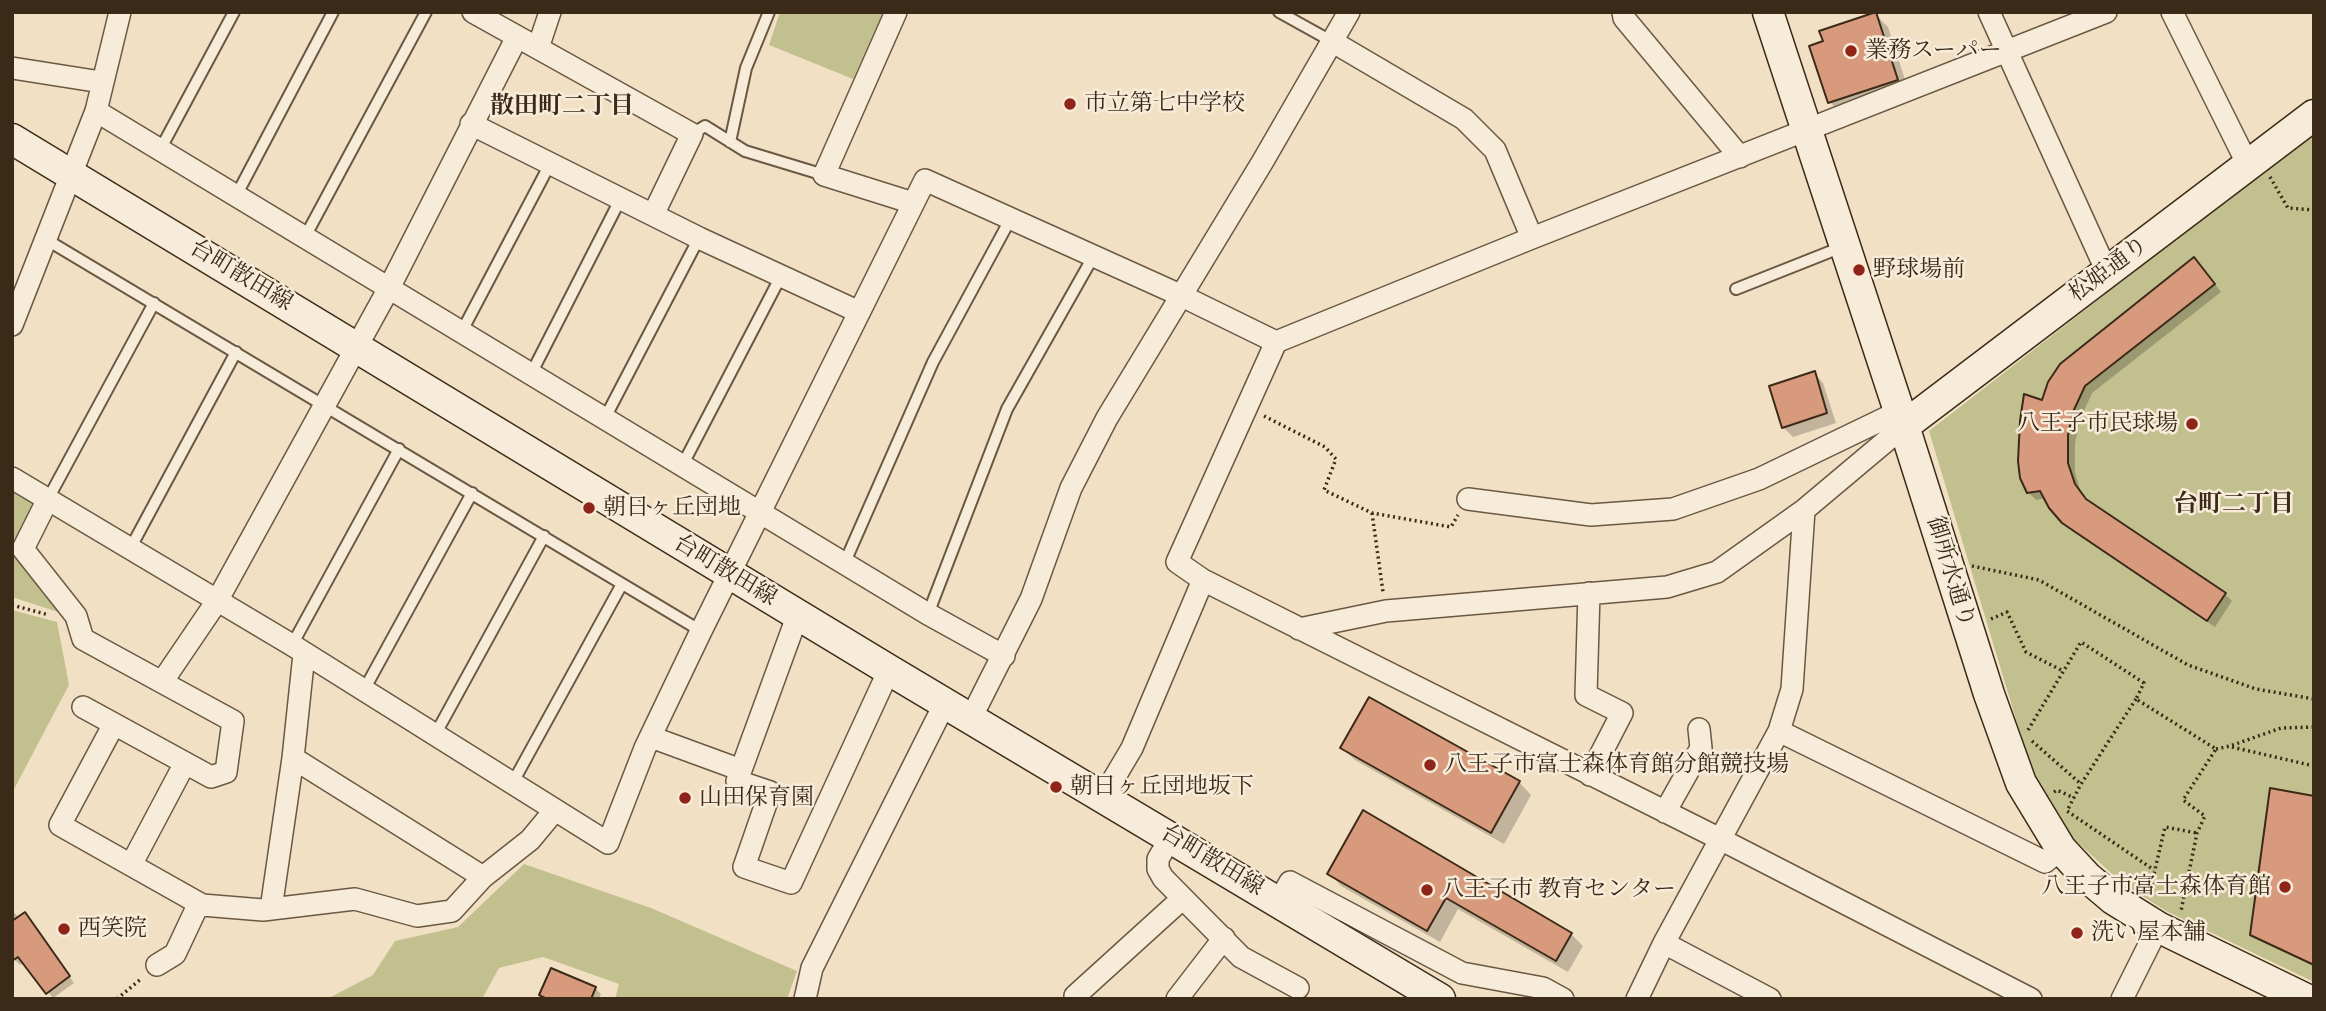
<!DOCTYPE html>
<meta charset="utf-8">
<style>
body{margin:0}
#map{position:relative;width:2326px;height:1011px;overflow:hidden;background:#f2e0c4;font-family:"Gentium Book Plus",serif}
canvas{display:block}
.frame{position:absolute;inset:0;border:14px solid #3c2a18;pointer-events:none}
</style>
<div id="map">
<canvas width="2326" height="1011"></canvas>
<div class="frame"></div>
</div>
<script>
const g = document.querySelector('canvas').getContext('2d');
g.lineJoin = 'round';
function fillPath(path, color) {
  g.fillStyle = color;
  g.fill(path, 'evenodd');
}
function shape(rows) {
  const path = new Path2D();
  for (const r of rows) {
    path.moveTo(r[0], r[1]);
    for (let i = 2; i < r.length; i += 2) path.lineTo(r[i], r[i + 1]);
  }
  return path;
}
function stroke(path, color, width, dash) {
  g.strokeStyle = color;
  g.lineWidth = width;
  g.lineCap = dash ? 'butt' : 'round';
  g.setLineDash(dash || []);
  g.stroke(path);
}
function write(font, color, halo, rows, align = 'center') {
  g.font = font + ' "Gentium Book Plus","Noto Serif JP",serif';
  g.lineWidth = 5;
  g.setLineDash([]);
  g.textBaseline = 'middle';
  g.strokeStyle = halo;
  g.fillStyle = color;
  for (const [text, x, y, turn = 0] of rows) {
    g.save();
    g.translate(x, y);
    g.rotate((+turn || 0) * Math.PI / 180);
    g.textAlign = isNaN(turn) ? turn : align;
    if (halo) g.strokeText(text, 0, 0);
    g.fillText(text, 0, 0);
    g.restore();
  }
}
fillPath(shape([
 [780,12,883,12,853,79,769,45],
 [2314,132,2314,982,2166,911,2122,883,2075,840,2050,808,2031,769,1929,431],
 [12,490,37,505,16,549,67,615,12,597],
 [12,610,57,622,69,685,12,793],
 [524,864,651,908,797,971,787,999,615,999,619,984,543,957,499,968,482,999,327,999,373,975,395,941,458,927]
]), '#c2c08f');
fillPath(shape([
 [1875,14,1888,27,1909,92,1842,115,1830,102,1825,42],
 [2201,266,2221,292,2092,393,2080,420,2075,443,2075,472,2081,493,2089,502,2225,594,2232,601,2215,627,2072,531,2046,498,2036,500,2028,492,2044,402],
 [1814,373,1823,383,1836,423,1793,437,1784,428,1772,388],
 [1342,748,1519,782,1531,795,1504,844,1355,760],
 [1363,812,1571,934,1583,946,1568,972,1458,909,1440,942,1341,886,1329,873],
 [12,910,19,918,25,914,31,920,74,983,53,998,24,962,20,965,12,957],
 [595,988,601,994,599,999,545,999,541,995]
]), '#0003');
const building = shape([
 [1876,12,1898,80,1828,103,1809,46,1823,41,1819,31,1876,12],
 [2194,257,2215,284,2085,386,2073,412,2068,435,2068,463,2075,484,2086,499,2226,593,2207,621,2062,523,2049,508,2040,491,2027,493,2020,478,2018,461,2020,421,2024,394,2042,400,2048,382,2060,364,2194,257],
 [1815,371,1827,413,1782,428,1769,386,1815,371],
 [1369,697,1520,781,1491,833,1340,748,1369,697],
 [2270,788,2314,796,2314,965,2250,935,2270,788],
 [1363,810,1572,933,1556,961,1446,898,1427,931,1327,874,1363,810],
 [25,912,70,976,46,994,18,957,12,961,12,921,25,912],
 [551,968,596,987,591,999,547,999,539,995,551,968]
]);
fillPath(building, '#d89a7d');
stroke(building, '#3c2a18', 2);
const lane = shape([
 [1279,12,1333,42],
 [692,134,705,126,745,151,824,175],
 [730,142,746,68,769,12],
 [160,150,234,12],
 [236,196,333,12],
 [305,237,426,12],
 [47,240,701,631],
 [1736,289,1842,247],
 [462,331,550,164],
 [531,374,620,200],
 [605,418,699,238],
 [682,466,781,276],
 [48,499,154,303],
 [130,549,236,352],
 [845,562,933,362,1011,218],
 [928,614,1007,409,1093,257],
 [292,645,399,449],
 [364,690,472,493],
 [435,735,544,536],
 [512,784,622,584]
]);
const street = shape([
 [473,12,692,134,653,215],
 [896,12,824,175,913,203],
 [1623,12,1624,18,1740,157],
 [1989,12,2107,272],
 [2172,12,2248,165],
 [1333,42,1464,119,1495,150,1532,238],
 [538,48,550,12],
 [12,68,101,82],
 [96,111,928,614,1004,656],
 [471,124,699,238,859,312],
 [12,325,96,111,120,12],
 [12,478,292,645,608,843,645,748,701,631,925,180,1180,295,1276,342],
 [48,499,23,549,76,616,83,639,233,721,226,772,211,777,83,707],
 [1468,499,1591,515,1673,509,1759,479,1898,412],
 [1589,593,1586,695,1622,713,1590,775],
 [798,614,737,781,770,792,744,867,791,883,889,670],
 [1299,629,1386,611,1667,587,1717,572,1804,510,1904,426],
 [162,682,217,601,389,288,517,37],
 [971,718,1031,599,1071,488,1107,418,1263,161,1349,12],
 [114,724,60,825,202,905,263,910,355,899,417,916,452,911,483,877,530,840,555,810],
 [1779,731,2045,862,2061,849],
 [651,737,741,770],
 [293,758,483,877],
 [1103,797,1132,748,1203,580],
 [1665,812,1701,748,1699,729],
 [1171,837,1158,859,1158,869,1163,878,1241,957,1298,988],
 [131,865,185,763],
 [1279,901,1290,882,1462,973,1543,988,1563,999],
 [271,909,293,758,304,654],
 [1664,943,1770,999],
 [157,965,175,954,199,903],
 [1075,996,1183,898],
 [805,999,812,968,945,703],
 [1177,999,1224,938],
 [1637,999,1664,943,1779,731,1792,689,1804,510],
 [2031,999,1720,839,1203,580,1177,562,1276,342,1532,238,2106,12],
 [2122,999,2158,927]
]);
const secondary = shape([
 [1768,12,1904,426,1989,694,2021,783,2061,849,2087,877,2113,899,2158,927,2306,999],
 [12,139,889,670,1440,999],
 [1904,426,2314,115]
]);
stroke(lane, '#6a5843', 14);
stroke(street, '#6a5843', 24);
stroke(secondary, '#3c2a18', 33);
stroke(shape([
 [2270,177,2288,208,2314,210],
 [1264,416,1325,447,1336,459,1324,490,1372,513,1451,527,1458,515],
 [1372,513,1383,592],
 [1972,566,2039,580,2188,665,2256,689,2314,699],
 [12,605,49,615],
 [1991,619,2007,612,2026,652,2063,671],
 [2136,699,2081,784,2067,811,2154,870],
 [2028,730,2081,642,2144,683,2136,699,2216,749,2183,800,2205,816,2197,833,2181,911],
 [2032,741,2081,784],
 [2232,747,2314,766],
 [2216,749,2230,746,2281,728,2314,727],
 [2054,792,2057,790,2074,798],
 [2149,895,2165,827,2197,833],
 [117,999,142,978]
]), '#3c2a18', 3.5, [2, 3.5]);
stroke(lane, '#f7ebd9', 10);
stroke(street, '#f7ebd9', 21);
stroke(secondary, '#f7ebd9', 30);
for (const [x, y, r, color] of [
 [1851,51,7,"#8f2418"],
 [1070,104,7,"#8f2418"],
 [1859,270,7,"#8f2418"],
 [2192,424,7,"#8f2418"],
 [589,508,7,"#8f2418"],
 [1430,765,7,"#8f2418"],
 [1056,787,7,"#8f2418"],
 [685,798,7,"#8f2418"],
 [2285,887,7,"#8f2418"],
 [1427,890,7,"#8f2418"],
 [64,929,7,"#8f2418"],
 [2077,933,7,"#8f2418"]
]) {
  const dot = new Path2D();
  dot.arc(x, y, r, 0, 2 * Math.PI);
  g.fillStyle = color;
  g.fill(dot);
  stroke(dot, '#f7ebd9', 2.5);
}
write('23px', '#3c2a18', '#f7ebd9', [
 ["業務スーパー",1865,51],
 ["市立第七中学校",1084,104],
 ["野球場前",1873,270],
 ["八王子市民球場",2178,424,"right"],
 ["朝日ヶ丘団地",603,508],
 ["八王子市富士森体育館分館競技場",1444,765],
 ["朝日ヶ丘団地坂下",1070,787],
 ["山田保育園",699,798],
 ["八王子市富士森体育館",2271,887,"right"],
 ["八王子市 教育センター",1441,890],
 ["西笑院",78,929],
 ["洗い屋本舗",2091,933]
], 'left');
write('23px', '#3c2a18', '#f7ebd9', [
 ["松姫通り",2109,270,-37],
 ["台町散田線",241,276,31],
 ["台町散田線",725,571,31],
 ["御所水通り",1950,572,73],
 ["台町散田線",1212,861,31]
]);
write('bold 24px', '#3c2a18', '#f7ebd9', [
 ["散田町二丁目",562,107],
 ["台町二丁目",2234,505]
]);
</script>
